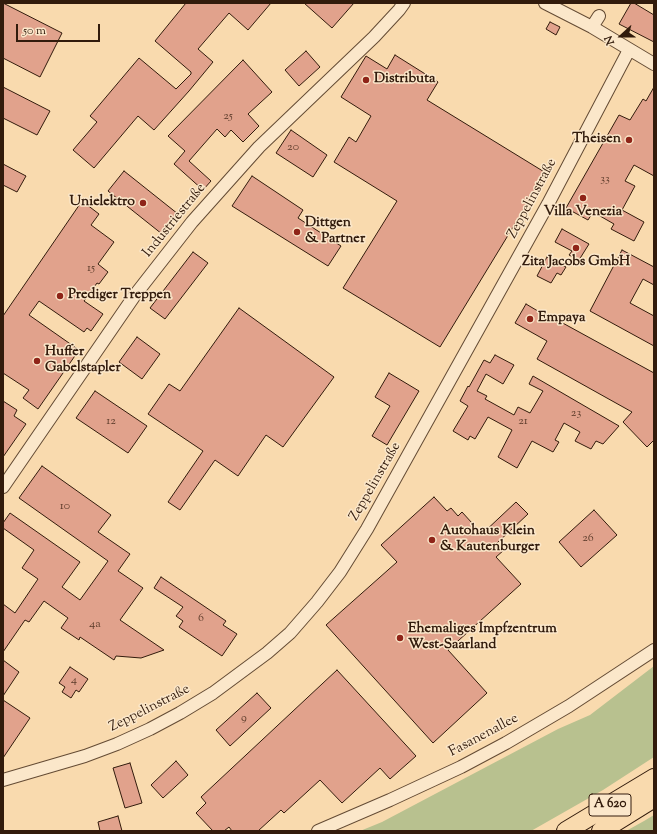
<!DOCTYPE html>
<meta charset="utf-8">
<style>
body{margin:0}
#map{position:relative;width:657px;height:834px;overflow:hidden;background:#f9daae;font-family:"Sorts Mill Goudy",serif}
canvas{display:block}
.frame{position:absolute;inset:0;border:4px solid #321b0c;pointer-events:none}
.north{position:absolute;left:601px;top:16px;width:40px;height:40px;-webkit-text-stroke:3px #fbe7ca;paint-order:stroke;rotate:249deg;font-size:11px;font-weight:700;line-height:16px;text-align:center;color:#321b0c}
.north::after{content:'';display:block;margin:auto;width:14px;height:18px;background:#321b0c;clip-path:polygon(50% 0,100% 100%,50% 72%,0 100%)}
.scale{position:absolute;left:16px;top:24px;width:84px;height:18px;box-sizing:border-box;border:2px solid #321b0c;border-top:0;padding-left:5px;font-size:12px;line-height:14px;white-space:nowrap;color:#321b0c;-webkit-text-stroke:3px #fbe7ca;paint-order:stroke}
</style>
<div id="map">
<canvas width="657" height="834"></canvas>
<div class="frame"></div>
<div class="north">N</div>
<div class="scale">50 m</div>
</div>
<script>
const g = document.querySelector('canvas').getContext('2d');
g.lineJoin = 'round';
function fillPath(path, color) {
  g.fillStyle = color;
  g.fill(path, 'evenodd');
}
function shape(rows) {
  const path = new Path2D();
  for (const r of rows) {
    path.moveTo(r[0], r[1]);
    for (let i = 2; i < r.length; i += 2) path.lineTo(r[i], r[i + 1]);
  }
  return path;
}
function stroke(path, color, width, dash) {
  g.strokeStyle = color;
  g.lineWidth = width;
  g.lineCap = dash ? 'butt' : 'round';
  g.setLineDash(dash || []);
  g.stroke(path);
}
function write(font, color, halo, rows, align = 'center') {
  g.font = font + ' "Sorts Mill Goudy",serif';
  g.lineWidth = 3;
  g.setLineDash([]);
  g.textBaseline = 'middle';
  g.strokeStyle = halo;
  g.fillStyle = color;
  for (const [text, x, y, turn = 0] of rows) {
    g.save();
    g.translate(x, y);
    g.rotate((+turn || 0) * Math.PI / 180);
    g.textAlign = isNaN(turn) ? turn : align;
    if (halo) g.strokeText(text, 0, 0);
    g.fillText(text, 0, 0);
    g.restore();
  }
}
fillPath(shape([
 [654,666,654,757,603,790,531,831,360,831,382,822,558,729,590,715],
 [654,815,654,831,626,831,644,821]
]), '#b8c18f');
const building = shape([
 [3,3,62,33,40,77,3,58,3,3],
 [186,3,271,3,248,30,229,13,198,49,213,62,189,91,154,130,138,116,94,168,73,150,97,122,90,116,139,58,176,89,191,74,191,72,155,41,186,3],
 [304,3,354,3,332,28,304,3],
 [631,3,634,3,654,15,654,42,619,24,631,3],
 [550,22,560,27,556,35,546,29,550,22],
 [306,51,320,67,299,86,285,70,306,51],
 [395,55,438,82,427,100,546,173,440,347,343,288,397,201,334,162,349,137,356,142,371,116,341,97,366,56,387,69,395,55],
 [243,60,272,92,248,114,259,126,243,142,231,130,225,137,217,129,189,161,211,181,203,190,174,164,185,151,168,136,243,60],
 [3,87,50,111,37,135,3,118,3,87],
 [654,87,654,176,634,165,625,181,635,186,622,210,644,222,634,241,611,229,614,224,593,212,588,220,566,208,619,115,630,120,643,99,646,101,654,87],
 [291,130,327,155,313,177,276,153,291,130],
 [3,164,26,176,17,192,3,185,3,164],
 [124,171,178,214,162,234,108,191,124,171],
 [252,176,303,210,298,218,341,246,328,266,232,206,252,176],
 [82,201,99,214,91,225,114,242,98,264,108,272,99,284,97,283,84,301,103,314,91,331,87,328,84,332,39,301,29,315,79,350,38,409,23,398,29,390,3,373,3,316,82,201],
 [562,229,589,244,579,260,569,255,572,251,555,242,562,229],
 [622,250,654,267,654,285,643,279,630,303,654,316,654,346,590,311,622,250],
 [193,252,208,263,165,319,150,308,193,252],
 [547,257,566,267,561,275,557,273,551,283,537,276,547,257],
 [526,304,558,323,559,321,654,373,654,440,647,447,623,422,632,412,537,359,547,341,515,323,526,304],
 [239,308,334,377,283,447,266,435,238,476,215,460,180,510,168,502,203,451,148,414,169,384,180,391,239,308],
 [137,337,160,354,142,379,119,362,137,337],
 [495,355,514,365,503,384,486,374,477,391,487,396,485,399,514,415,518,407,530,413,543,391,529,384,533,376,619,426,603,444,596,441,591,449,575,441,580,432,564,423,555,440,559,442,553,452,532,441,517,468,498,457,512,430,488,417,475,439,470,436,468,440,453,431,468,406,460,401,468,386,469,387,484,360,490,363,495,355],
 [389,373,419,391,387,445,372,436,390,406,375,397,389,373],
 [95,391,147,426,128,453,76,418,95,391],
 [3,401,17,410,14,416,26,424,3,457,3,401],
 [42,466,111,515,98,532,130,554,118,571,143,588,120,620,164,650,141,658,116,656,114,660,80,637,79,640,61,628,68,618,44,601,29,622,25,620,3,652,3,604,15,613,38,579,22,568,34,550,3,528,3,523,10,513,80,562,62,587,80,600,108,561,19,498,42,466],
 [434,497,447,511,451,508,458,516,462,512,482,534,516,502,528,514,497,543,504,550,496,557,521,584,448,650,487,693,433,743,326,625,397,562,381,545,434,497],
 [594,510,617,535,581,567,559,542,594,510],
 [161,577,226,621,223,625,237,634,222,656,179,627,183,621,176,616,183,607,154,588,161,577],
 [3,660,19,672,3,696,3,660],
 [70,667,88,679,79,692,76,690,71,698,62,692,65,687,59,683,70,667],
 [337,670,416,756,390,779,380,768,342,803,320,780,284,813,281,810,258,831,232,831,229,827,224,831,213,831,196,813,206,803,201,797,337,670],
 [257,693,271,708,230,746,216,730,257,693],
 [3,700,30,718,3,758,3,700],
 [176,761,188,775,163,798,151,785,176,761],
 [130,763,142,803,125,808,113,768,130,763],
 [118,816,122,831,100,831,98,822,118,816]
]);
fillPath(building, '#e1a28c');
stroke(building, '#321b0c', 1);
const minor = shape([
 [545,3,592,27,654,64],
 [592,27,599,16],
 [3,487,135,295,192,222,259,147,374,37,399,10,404,3],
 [3,780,85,756,117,744,150,729,180,713,213,693,267,653,290,633,317,602,340,572,367,529,548,204,629,50],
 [318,831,390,800,461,767,506,743,569,706,654,650]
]);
const highway = shape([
 [566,831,654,778],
 [601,831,654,798]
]);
stroke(minor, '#644b34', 14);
stroke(highway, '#321b0c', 20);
stroke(minor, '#fbe7ca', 12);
stroke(highway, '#f9daae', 18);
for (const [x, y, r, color] of [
 [366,80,4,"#8f2418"],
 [629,140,4,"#8f2418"],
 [583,198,4,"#8f2418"],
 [143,203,4,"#8f2418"],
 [297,232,4,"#8f2418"],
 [576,248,4,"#8f2418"],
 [60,296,4,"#8f2418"],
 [530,319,4,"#8f2418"],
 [37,361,4,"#8f2418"],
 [432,540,4,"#8f2418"],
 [400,638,4,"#8f2418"]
]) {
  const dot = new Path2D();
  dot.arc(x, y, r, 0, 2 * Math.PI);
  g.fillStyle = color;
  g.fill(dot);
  stroke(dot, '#fbe7ca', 1.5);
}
write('12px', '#5e3d2c', null, [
 ["25",228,117],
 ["20",293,148],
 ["33",605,180],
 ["15",91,269],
 ["23",576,414],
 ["12",111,422],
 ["21",523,422],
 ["10",65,507],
 ["26",588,539],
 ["6",201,619],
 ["4a",95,625],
 ["4",74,681],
 ["9",244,719]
]);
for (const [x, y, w] of [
 [610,805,42]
]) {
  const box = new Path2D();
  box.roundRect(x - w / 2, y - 11, w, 22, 3);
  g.fillStyle = '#fbe7ca';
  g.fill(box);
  stroke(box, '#321b0c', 1);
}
write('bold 13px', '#321b0c', null, [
 ["A 620",610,805]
]);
write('bold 14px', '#321b0c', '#fbe7ca', [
 ["Distributa",374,80],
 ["Theisen",621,140,"right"],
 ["Unielektro",135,203,"right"],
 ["Villa Venezia",583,213,"center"],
 ["Dittgen",305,224],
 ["& Partner",305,240],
 ["Zita Jacobs GmbH",576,263,"center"],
 ["Prediger Treppen",68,296],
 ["Empaya",538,319],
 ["Huffer",45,353],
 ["Gabelstapler",45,369],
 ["Autohaus Klein",440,532],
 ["& Kautenburger",440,548],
 ["Ehemaliges Impfzentrum",408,630],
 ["West-Saarland",408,646]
], 'left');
write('14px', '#321b0c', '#fbe7ca', [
 ["Zeppelinstraße",533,199,-62],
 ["Industriestraße",175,221,-51],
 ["Zeppelinstraße",376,482,-60],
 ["Zeppelinstraße",150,709,-27],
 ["Fasanenallee",484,736,-28]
]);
</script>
